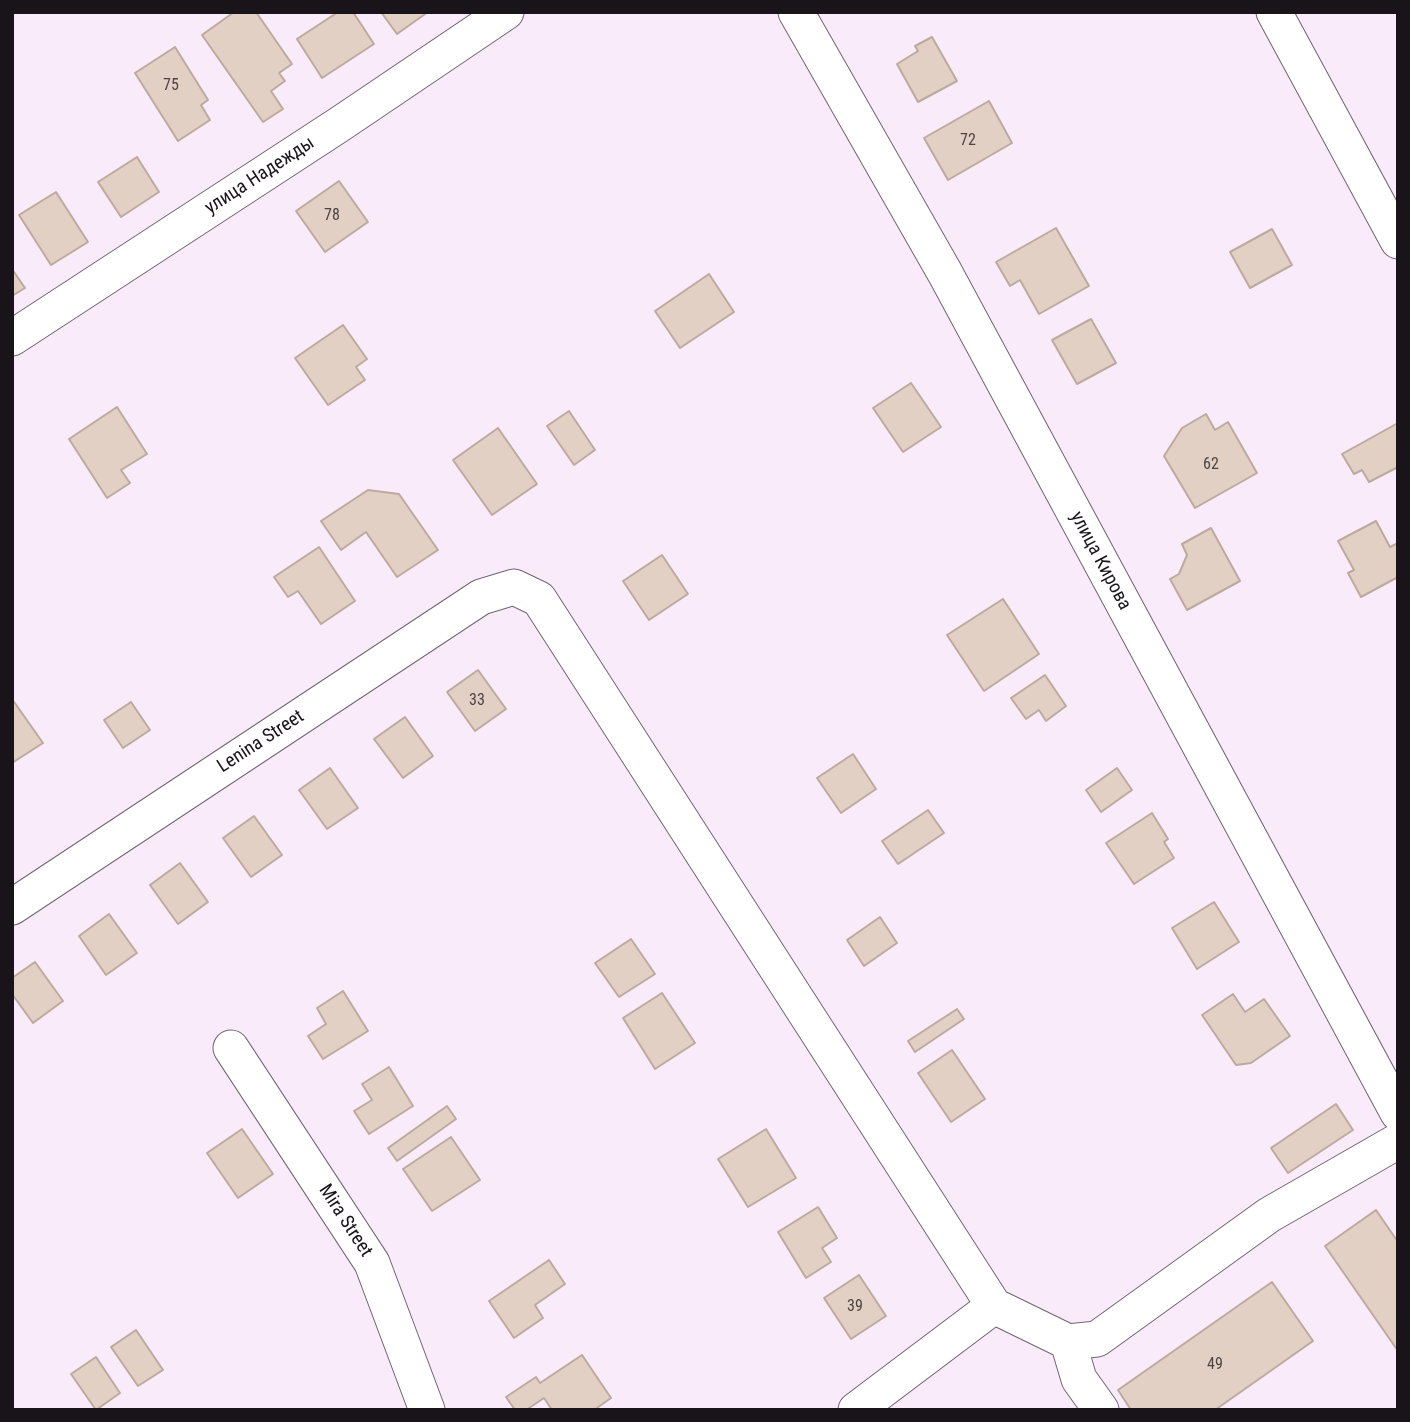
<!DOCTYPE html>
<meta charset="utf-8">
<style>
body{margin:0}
#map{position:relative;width:1410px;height:1422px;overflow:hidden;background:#faebfb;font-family:"Roboto Condensed",sans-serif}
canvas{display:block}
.frame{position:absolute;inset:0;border:14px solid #191419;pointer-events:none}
</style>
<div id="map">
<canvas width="1410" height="1422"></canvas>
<div class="frame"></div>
</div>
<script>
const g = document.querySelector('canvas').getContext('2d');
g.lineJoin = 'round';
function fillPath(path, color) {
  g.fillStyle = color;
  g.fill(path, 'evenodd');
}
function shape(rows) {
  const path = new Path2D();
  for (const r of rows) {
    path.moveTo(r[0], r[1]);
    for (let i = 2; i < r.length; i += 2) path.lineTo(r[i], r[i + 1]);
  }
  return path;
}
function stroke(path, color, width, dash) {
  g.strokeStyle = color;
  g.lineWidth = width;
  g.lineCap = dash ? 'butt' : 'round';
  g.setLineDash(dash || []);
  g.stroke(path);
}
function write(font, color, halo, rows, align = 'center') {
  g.font = font + ' "Roboto Condensed",sans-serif';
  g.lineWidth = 5;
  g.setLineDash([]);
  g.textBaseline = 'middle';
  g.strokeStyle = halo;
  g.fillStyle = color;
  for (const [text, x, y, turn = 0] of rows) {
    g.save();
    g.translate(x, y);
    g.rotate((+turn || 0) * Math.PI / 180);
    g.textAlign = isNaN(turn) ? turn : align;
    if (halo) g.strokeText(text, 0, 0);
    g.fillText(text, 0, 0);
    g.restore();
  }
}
const building = shape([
 [234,12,256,12,292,64,279,73,285,81,271,91,283,109,263,122,202,35,234,12],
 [338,12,353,12,374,44,322,78,297,39,338,12],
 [381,12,428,12,397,34,381,12],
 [932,37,957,81,918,102,897,64,918,51,915,46,932,37],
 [175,47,208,100,201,105,210,120,178,141,135,73,175,47],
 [989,101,1012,143,948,180,924,138,989,101],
 [137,157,159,192,121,217,98,182,137,157],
 [339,181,368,222,325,252,296,211,339,181],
 [56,192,88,242,51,265,19,215,56,192],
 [1056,228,1089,286,1039,314,1020,280,1010,286,996,262,1056,228],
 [1272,229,1292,265,1250,288,1230,252,1272,229],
 [12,269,25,288,12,296,12,269],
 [709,274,734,312,680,348,655,311,709,274],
 [1091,319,1116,363,1077,384,1052,340,1091,319],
 [343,325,367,359,356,367,365,380,328,405,295,358,343,325],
 [911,383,941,427,903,452,873,408,911,383],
 [117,407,147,454,121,470,130,483,107,498,69,439,117,407],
 [569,411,595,450,574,465,547,426,569,411],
 [1206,414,1215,430,1228,422,1257,473,1195,508,1164,456,1182,428,1206,414],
 [1398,423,1398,467,1369,482,1362,470,1354,474,1342,454,1398,423],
 [498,428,537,484,492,515,453,460,498,428],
 [368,490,399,494,438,550,397,577,366,532,341,550,321,521,368,490],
 [1376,521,1390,547,1396,544,1398,548,1398,577,1361,597,1348,573,1354,570,1338,541,1376,521],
 [1211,528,1240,581,1187,610,1170,579,1179,574,1187,555,1182,544,1211,528],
 [319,547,355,601,321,624,298,591,288,597,274,577,319,547],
 [662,555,688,594,649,620,623,581,662,555],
 [1003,599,1039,654,984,691,947,635,1003,599],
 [478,670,506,709,475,731,447,692,478,670],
 [1045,675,1066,706,1046,721,1039,710,1026,719,1011,698,1045,675],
 [12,699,43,743,12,763,12,699],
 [131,702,150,730,123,748,104,720,131,702],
 [405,717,433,756,403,778,374,739,405,717],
 [853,754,876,789,841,813,817,778,853,754],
 [330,768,358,808,327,829,299,790,330,768],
 [1117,768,1132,790,1101,812,1086,790,1117,768],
 [928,810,944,833,898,864,882,841,928,810],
 [1152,813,1168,839,1164,842,1174,858,1134,884,1106,843,1152,813],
 [254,816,282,855,251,877,223,838,254,816],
 [180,863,208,902,178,924,150,885,180,863],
 [1214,902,1239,942,1197,969,1172,928,1214,902],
 [109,914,137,953,106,975,79,936,109,914],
 [880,917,897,943,864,966,847,940,880,917],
 [631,939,655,974,619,997,595,963,631,939],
 [35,962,63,1001,33,1023,12,994,12,978,35,962],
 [343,991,368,1031,323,1059,308,1036,326,1024,317,1008,343,991],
 [662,993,695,1043,655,1069,623,1018,662,993],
 [1233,994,1245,1012,1264,999,1290,1036,1251,1063,1236,1065,1202,1015,1233,994],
 [957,1009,964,1019,915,1052,908,1041,957,1009],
 [952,1050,985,1099,951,1122,918,1073,952,1050],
 [389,1067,413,1106,369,1134,354,1111,372,1100,362,1084,389,1067],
 [1336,1104,1353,1130,1288,1173,1271,1148,1336,1104],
 [447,1106,456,1119,397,1161,388,1148,447,1106],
 [242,1129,273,1174,238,1198,207,1153,242,1129],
 [766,1129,796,1178,748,1207,718,1159,766,1129],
 [451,1137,480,1180,432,1211,403,1169,451,1137],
 [818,1207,837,1238,822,1248,831,1262,806,1278,778,1232,818,1207],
 [1376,1210,1398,1242,1398,1351,1325,1246,1376,1210],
 [549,1260,565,1284,535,1305,543,1318,514,1338,489,1301,549,1260],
 [859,1275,886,1316,851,1339,824,1298,859,1275],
 [1272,1282,1313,1341,1215,1410,1131,1410,1118,1390,1272,1282],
 [136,1330,163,1370,138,1386,111,1347,136,1330],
 [582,1355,611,1398,594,1410,552,1410,544,1398,526,1410,515,1410,506,1397,536,1377,540,1383,582,1355],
 [96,1357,120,1393,96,1410,71,1374,96,1357]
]);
fillPath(building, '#e3d0c4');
stroke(building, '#bcaa9e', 2);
const minor = shape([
 [796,12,945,273,1398,1113],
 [1274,12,1398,241],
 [12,338,340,124,506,12],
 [12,907,481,597,514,587,539,599,994,1306,1068,1342,1097,1339,1269,1215,1398,1141],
 [231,1048,372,1263,427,1410],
 [1068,1342,1079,1379,1101,1410],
 [856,1410,994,1306]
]);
stroke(minor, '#726573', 37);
stroke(minor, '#fff', 35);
write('16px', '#4c4344', null, [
 ["75",171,86],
 ["72",968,141],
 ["78",332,216],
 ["62",1211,465],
 ["33",477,701],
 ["39",855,1307],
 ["49",1215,1365]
]);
write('19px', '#191419', '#fefefe', [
 ["улица Надежды",260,176,-33],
 ["улица Кирова",1100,561,62],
 ["Lenina Street",261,742,-33],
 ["Mira Street",345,1221,57]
]);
</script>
